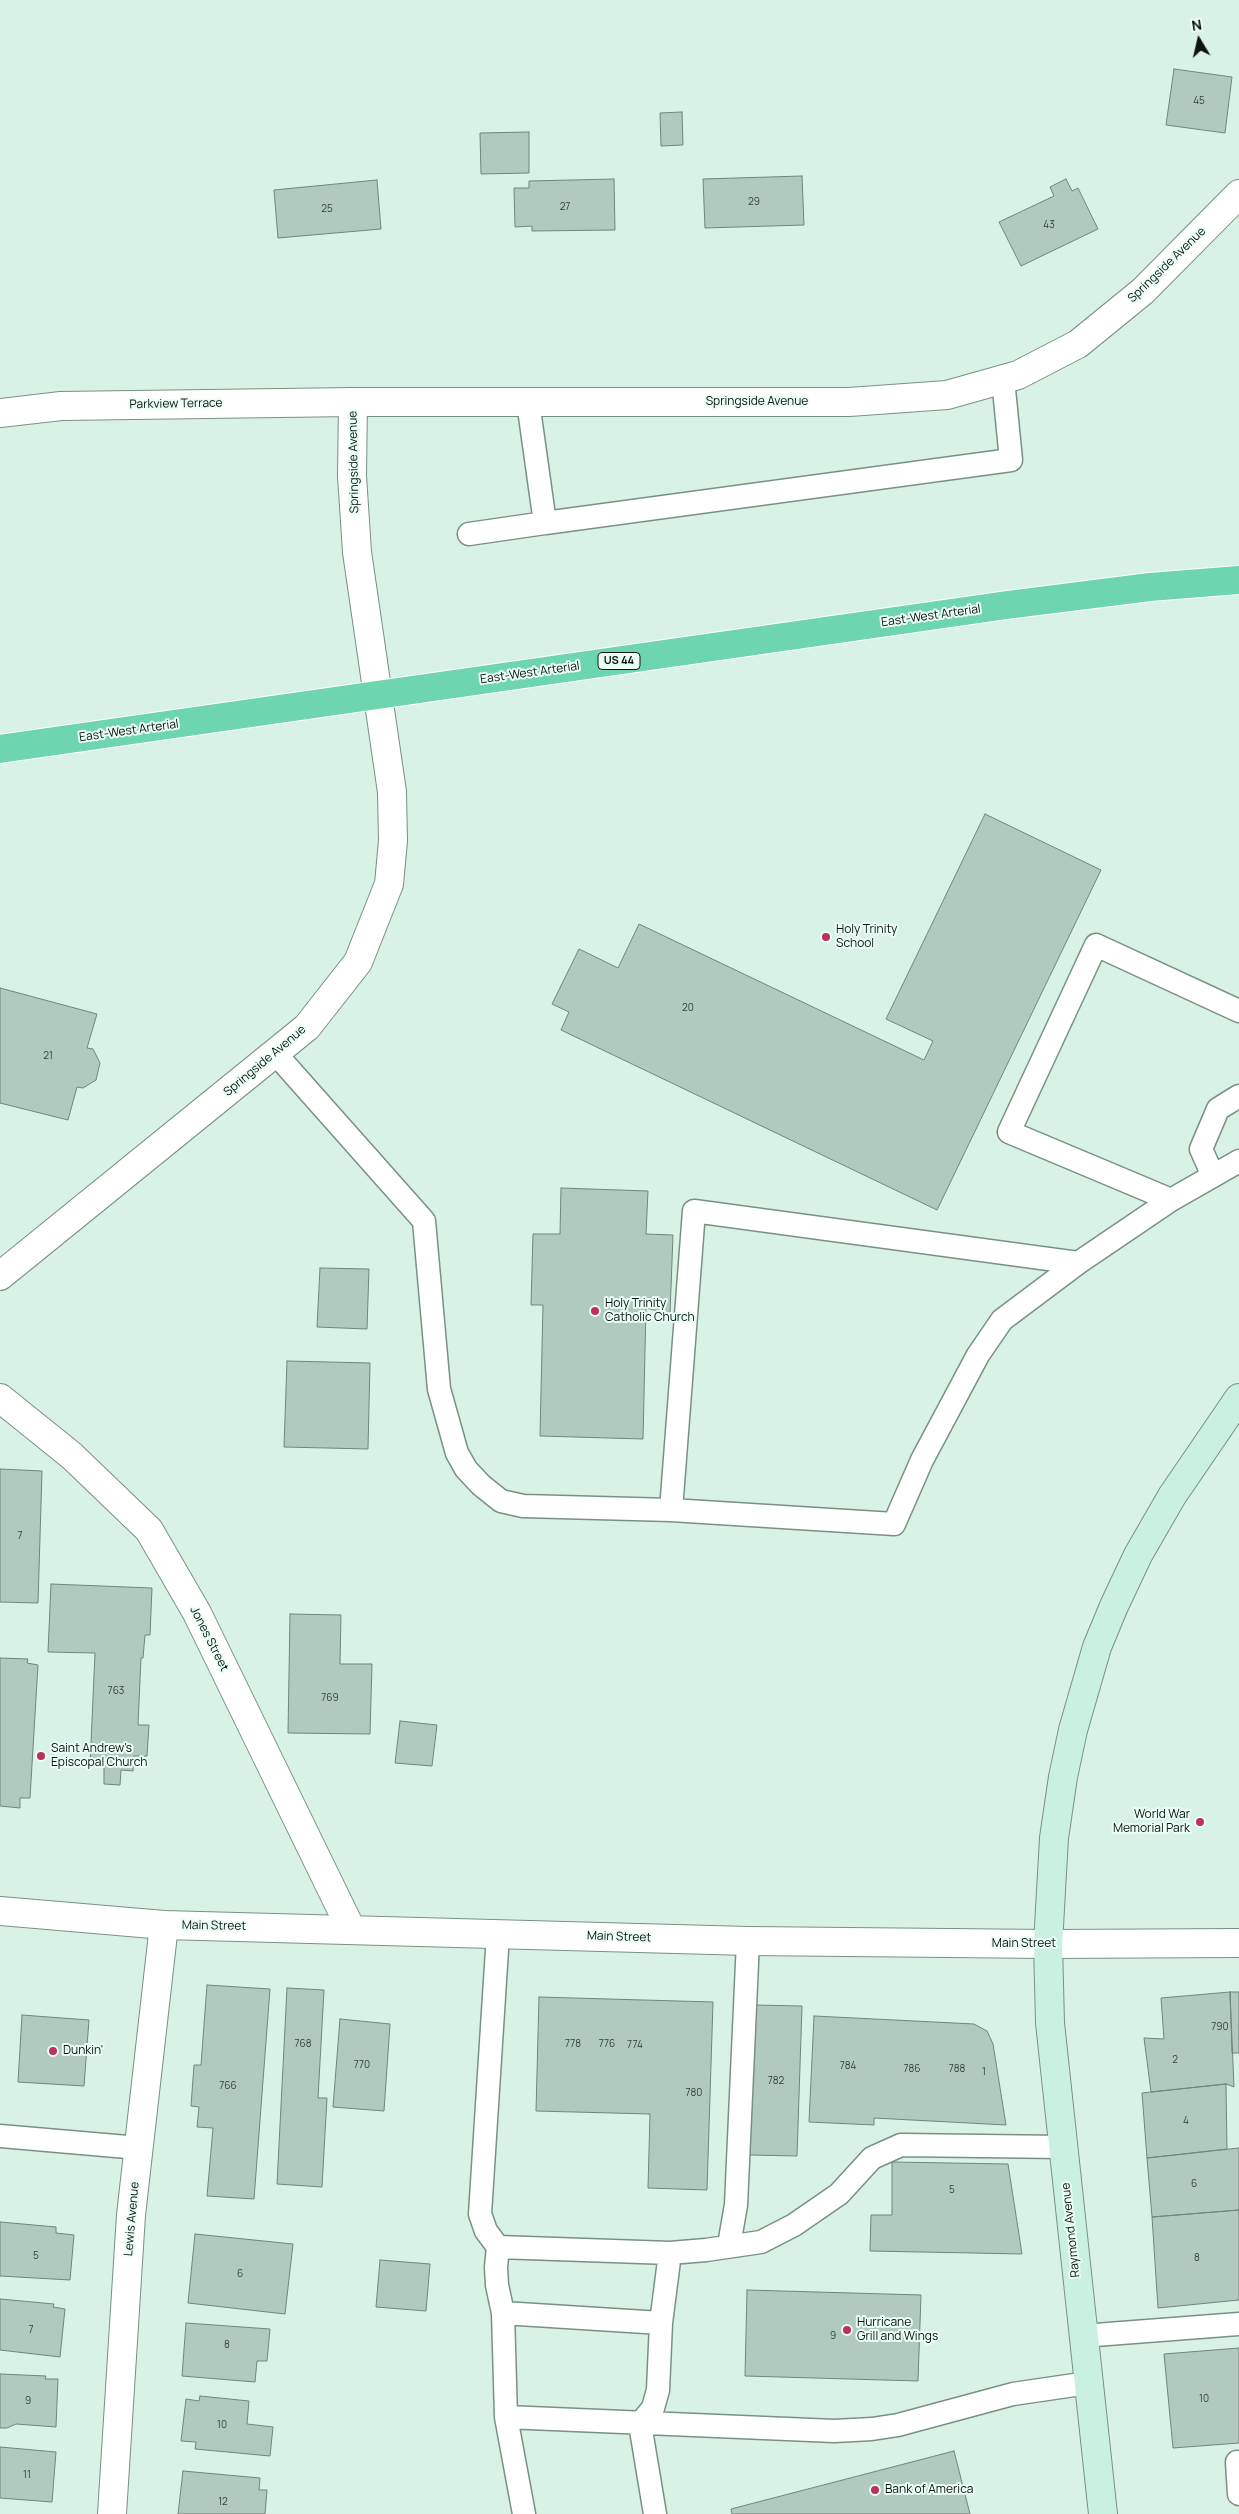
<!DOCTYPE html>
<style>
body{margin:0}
#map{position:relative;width:1239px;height:2514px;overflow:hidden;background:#d9f2e6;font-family:Manrope,sans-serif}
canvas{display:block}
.north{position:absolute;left:1174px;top:15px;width:50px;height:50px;-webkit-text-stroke:4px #eafef4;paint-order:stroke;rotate:351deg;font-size:14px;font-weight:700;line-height:20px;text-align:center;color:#0b1410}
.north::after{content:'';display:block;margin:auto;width:18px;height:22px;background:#0b1410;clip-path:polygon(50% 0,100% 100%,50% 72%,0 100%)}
</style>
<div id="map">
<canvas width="1239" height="2514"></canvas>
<div class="north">N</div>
</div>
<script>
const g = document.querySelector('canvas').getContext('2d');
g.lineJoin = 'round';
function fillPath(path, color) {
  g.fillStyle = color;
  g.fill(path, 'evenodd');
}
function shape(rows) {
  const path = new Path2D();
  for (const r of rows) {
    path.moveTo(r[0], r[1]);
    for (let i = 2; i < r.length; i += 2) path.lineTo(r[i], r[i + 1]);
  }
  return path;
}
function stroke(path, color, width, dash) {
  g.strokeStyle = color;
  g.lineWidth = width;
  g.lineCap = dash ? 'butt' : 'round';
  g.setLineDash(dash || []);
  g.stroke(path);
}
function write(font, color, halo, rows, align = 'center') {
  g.font = font + ' Manrope,sans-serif';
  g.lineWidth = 4;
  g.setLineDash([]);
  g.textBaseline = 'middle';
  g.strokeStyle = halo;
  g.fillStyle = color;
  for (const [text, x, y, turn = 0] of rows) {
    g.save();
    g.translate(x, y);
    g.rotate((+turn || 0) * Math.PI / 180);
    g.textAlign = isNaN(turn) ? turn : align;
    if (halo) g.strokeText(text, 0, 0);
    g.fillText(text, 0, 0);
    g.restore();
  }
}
const building = shape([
 [1174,69,1232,77,1225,133,1166,125,1174,69],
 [682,112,683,145,661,146,660,113,682,112],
 [529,132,529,173,481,174,480,133,529,132],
 [802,176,804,225,705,228,703,179,802,176],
 [614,179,615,230,532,231,532,226,515,227,514,188,529,188,529,181,614,179],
 [1066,179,1072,191,1078,188,1098,229,1021,266,999,222,1054,196,1050,187,1066,179],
 [377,180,381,229,278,238,274,190,377,180],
 [985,814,1101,870,937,1210,561,1030,569,1012,552,1004,579,949,618,968,639,924,924,1060,933,1041,886,1019,985,814],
 [0,988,97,1014,87,1048,93,1049,100,1063,96,1080,83,1088,77,1087,68,1120,0,1103,0,988],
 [561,1188,648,1191,646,1234,673,1235,670,1314,646,1308,643,1439,540,1436,543,1305,531,1305,533,1234,560,1234,561,1188],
 [320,1268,369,1269,367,1329,317,1327,320,1268],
 [287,1361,370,1363,368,1449,284,1447,287,1361],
 [0,1469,42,1471,38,1603,0,1602,0,1469],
 [51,1584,152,1588,150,1635,145,1635,143,1658,141,1658,138,1725,149,1725,147,1756,134,1756,133,1771,121,1770,120,1785,104,1784,104,1767,90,1766,95,1653,48,1652,51,1584],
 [290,1614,341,1615,340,1664,372,1664,370,1734,288,1733,290,1614],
 [0,1658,28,1659,27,1663,38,1665,30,1798,20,1798,20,1808,0,1806,0,1658],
 [400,1721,437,1725,432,1766,395,1763,400,1721],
 [207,1985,270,1989,254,2199,207,2196,213,2128,197,2127,199,2107,191,2106,194,2065,201,2065,207,1985],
 [287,1988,324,1990,318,2098,327,2098,322,2187,277,2184,287,1988],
 [1230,1992,1234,2087,1226,2084,1151,2092,1144,2038,1164,2039,1161,1998,1230,1992],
 [1230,1992,1239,1992,1239,2053,1232,2053,1230,1992],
 [539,1997,713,2002,707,2190,648,2188,650,2114,536,2111,539,1997],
 [754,2005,802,2006,797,2156,750,2155,754,2005],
 [22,2015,89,2020,84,2086,18,2082,22,2015],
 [814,2016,974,2024,987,2031,993,2044,1006,2125,874,2118,874,2125,809,2122,814,2016],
 [340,2019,390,2024,384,2111,333,2107,340,2019],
 [1226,2084,1227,2149,1147,2158,1142,2093,1226,2084],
 [1239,2148,1239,2210,1152,2217,1147,2158,1239,2148],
 [892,2162,1008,2164,1022,2254,870,2251,871,2215,892,2215,892,2162],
 [1239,2210,1239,2300,1158,2308,1152,2217,1239,2210],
 [0,2222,56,2227,56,2233,74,2235,70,2280,0,2276,0,2222],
 [195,2234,293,2244,285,2314,188,2303,195,2234],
 [380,2260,430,2264,426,2311,376,2307,380,2260],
 [747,2290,921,2295,918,2381,745,2376,747,2290],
 [0,2299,54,2304,53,2307,65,2309,60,2357,0,2350,0,2299],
 [186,2323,270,2329,267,2361,257,2361,255,2382,182,2376,186,2323],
 [1239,2348,1239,2443,1173,2448,1164,2354,1239,2348],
 [0,2374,46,2376,45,2379,58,2379,56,2427,16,2424,7,2428,0,2428,0,2374],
 [200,2396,249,2401,247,2424,273,2427,270,2456,195,2449,196,2442,181,2441,186,2399,199,2401,200,2396],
 [0,2447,56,2452,52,2502,0,2498,0,2447],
 [954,2451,970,2514,732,2514,731,2509,954,2451],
 [183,2471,260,2478,259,2490,267,2490,265,2514,178,2514,183,2471]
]);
fillPath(building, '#b1cabe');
stroke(building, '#6f877b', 1);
const service = shape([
 [528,402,545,523,1011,460,1003,379],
 [469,534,545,523],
 [275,1053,424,1221,439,1389,457,1453,466,1469,481,1485,501,1501,523,1506,671,1510,894,1524,922,1460,978,1355,1002,1320,1078,1263,1171,1200,1239,1161],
 [1213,1176,1201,1149,1218,1109,1239,1096],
 [1171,1200,1009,1132,1096,945,1239,1011],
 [671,1510,694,1211,1078,1263],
 [498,1934,480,2214,486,2231,498,2247,670,2253,706,2250,761,2242,794,2225,839,2194,872,2158,901,2145,1062,2147],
 [0,2136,139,2148],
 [729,2245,736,2205,748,1941],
 [498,2247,496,2267,497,2285,503,2313,506,2417],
 [503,2313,661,2323],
 [1082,2336,1239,2324],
 [1237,2462,1239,2494],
 [524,2514,506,2417,834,2431,872,2429,898,2425,1013,2394,1088,2383],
 [655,2514,640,2424,653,2408,658,2390,661,2323,670,2253]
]);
const minor = shape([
 [0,413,61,406,353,402,849,402,947,395,1018,375,1078,344,1143,291,1239,194],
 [0,1276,307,1027,358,962,389,884,393,841,392,792,357,552,352,476,353,402],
 [0,1398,72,1456,149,1530,197,1613,351,1929],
 [112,2514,131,2215,164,1925]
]);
const tertiary = shape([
 [0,1911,164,1925,748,1941,1048,1944,1239,1943]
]);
const secondary = shape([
 [1103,2514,1050,2023,1048,1944,1054,1838,1063,1777,1073,1730,1097,1647,1114,1606,1138,1555,1172,1496,1239,1398]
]);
const trunk = shape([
 [0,749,1007,605,1150,587,1239,580]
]);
stroke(service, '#799185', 25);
stroke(minor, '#799185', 30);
stroke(tertiary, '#799185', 30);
stroke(secondary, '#799185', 30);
stroke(trunk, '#fff', 30);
stroke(service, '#fff', 22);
stroke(minor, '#fff', 28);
stroke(tertiary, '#fff', 28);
stroke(secondary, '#c9f0e1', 28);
stroke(trunk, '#6ed6af', 28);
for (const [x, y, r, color] of [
 [826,937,5,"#bc2f60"],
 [595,1311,5,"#bc2f60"],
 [41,1756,5,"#bc2f60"],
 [1200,1822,5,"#bc2f60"],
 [53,2051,5,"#bc2f60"],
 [847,2330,5,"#bc2f60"],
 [875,2490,5,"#bc2f60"]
]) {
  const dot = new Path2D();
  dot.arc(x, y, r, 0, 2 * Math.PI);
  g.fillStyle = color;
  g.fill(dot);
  stroke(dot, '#eafef4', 2);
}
write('10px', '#34423c', null, [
 ["45",1199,101],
 ["29",754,202],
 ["27",565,207],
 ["25",327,209],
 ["43",1049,225],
 ["20",688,1008],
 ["21",48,1056],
 ["7",20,1536],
 ["763",116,1691],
 ["769",330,1698],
 ["790",1220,2027],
 ["768",303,2044],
 ["778",573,2044],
 ["776",607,2044],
 ["774",635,2045],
 ["2",1175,2060],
 ["770",362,2065],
 ["784",848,2066],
 ["786",912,2069],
 ["788",957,2069],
 ["1",984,2072],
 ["782",776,2081],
 ["766",228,2086],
 ["780",694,2093],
 ["4",1186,2121],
 ["6",1194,2184],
 ["5",952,2190],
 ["5",36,2256],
 ["8",1197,2258],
 ["6",240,2274],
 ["7",31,2330],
 ["9",833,2336],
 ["8",227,2345],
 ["10",1204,2399],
 ["9",28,2401],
 ["10",222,2425],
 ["11",27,2475],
 ["12",223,2502]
]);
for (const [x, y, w] of [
 [619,661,42]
]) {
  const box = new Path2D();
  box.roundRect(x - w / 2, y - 8.5, w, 17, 4);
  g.fillStyle = '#eafef4';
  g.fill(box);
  stroke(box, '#0b1410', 1);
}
write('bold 11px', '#0b1410', null, [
 ["US 44",619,661]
]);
write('12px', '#0b1410', '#eafef4', [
 ["Springside Avenue",1167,265,-44],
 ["Springside Avenue",757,402],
 ["Parkview Terrace",176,404,-1],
 ["Springside Avenue",354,462,-91],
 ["East-West Arterial",931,616,-8],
 ["East-West Arterial",530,673,-8],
 ["East-West Arterial",129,731,-8],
 ["Springside Avenue",265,1061,-40],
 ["Jones Street",209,1639,63],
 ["Main Street",214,1926,1],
 ["Main Street",619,1937,2],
 ["Main Street",1024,1944],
 ["Lewis Avenue",132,2219,-85],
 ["Raymond Avenue",1071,2230,-96]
]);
write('12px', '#0b1410', '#eafef4', [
 ["Holy Trinity",836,930],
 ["School",836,944],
 ["Holy Trinity",605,1304],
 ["Catholic Church",605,1318],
 ["Saint Andrew's",51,1749],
 ["Episcopal Church",51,1763],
 ["World War",1190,1815,"right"],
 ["Memorial Park",1190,1829,"right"],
 ["Dunkin'",63,2051],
 ["Hurricane",857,2323],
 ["Grill and Wings",857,2337],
 ["Bank of America",885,2490]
], 'left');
</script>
